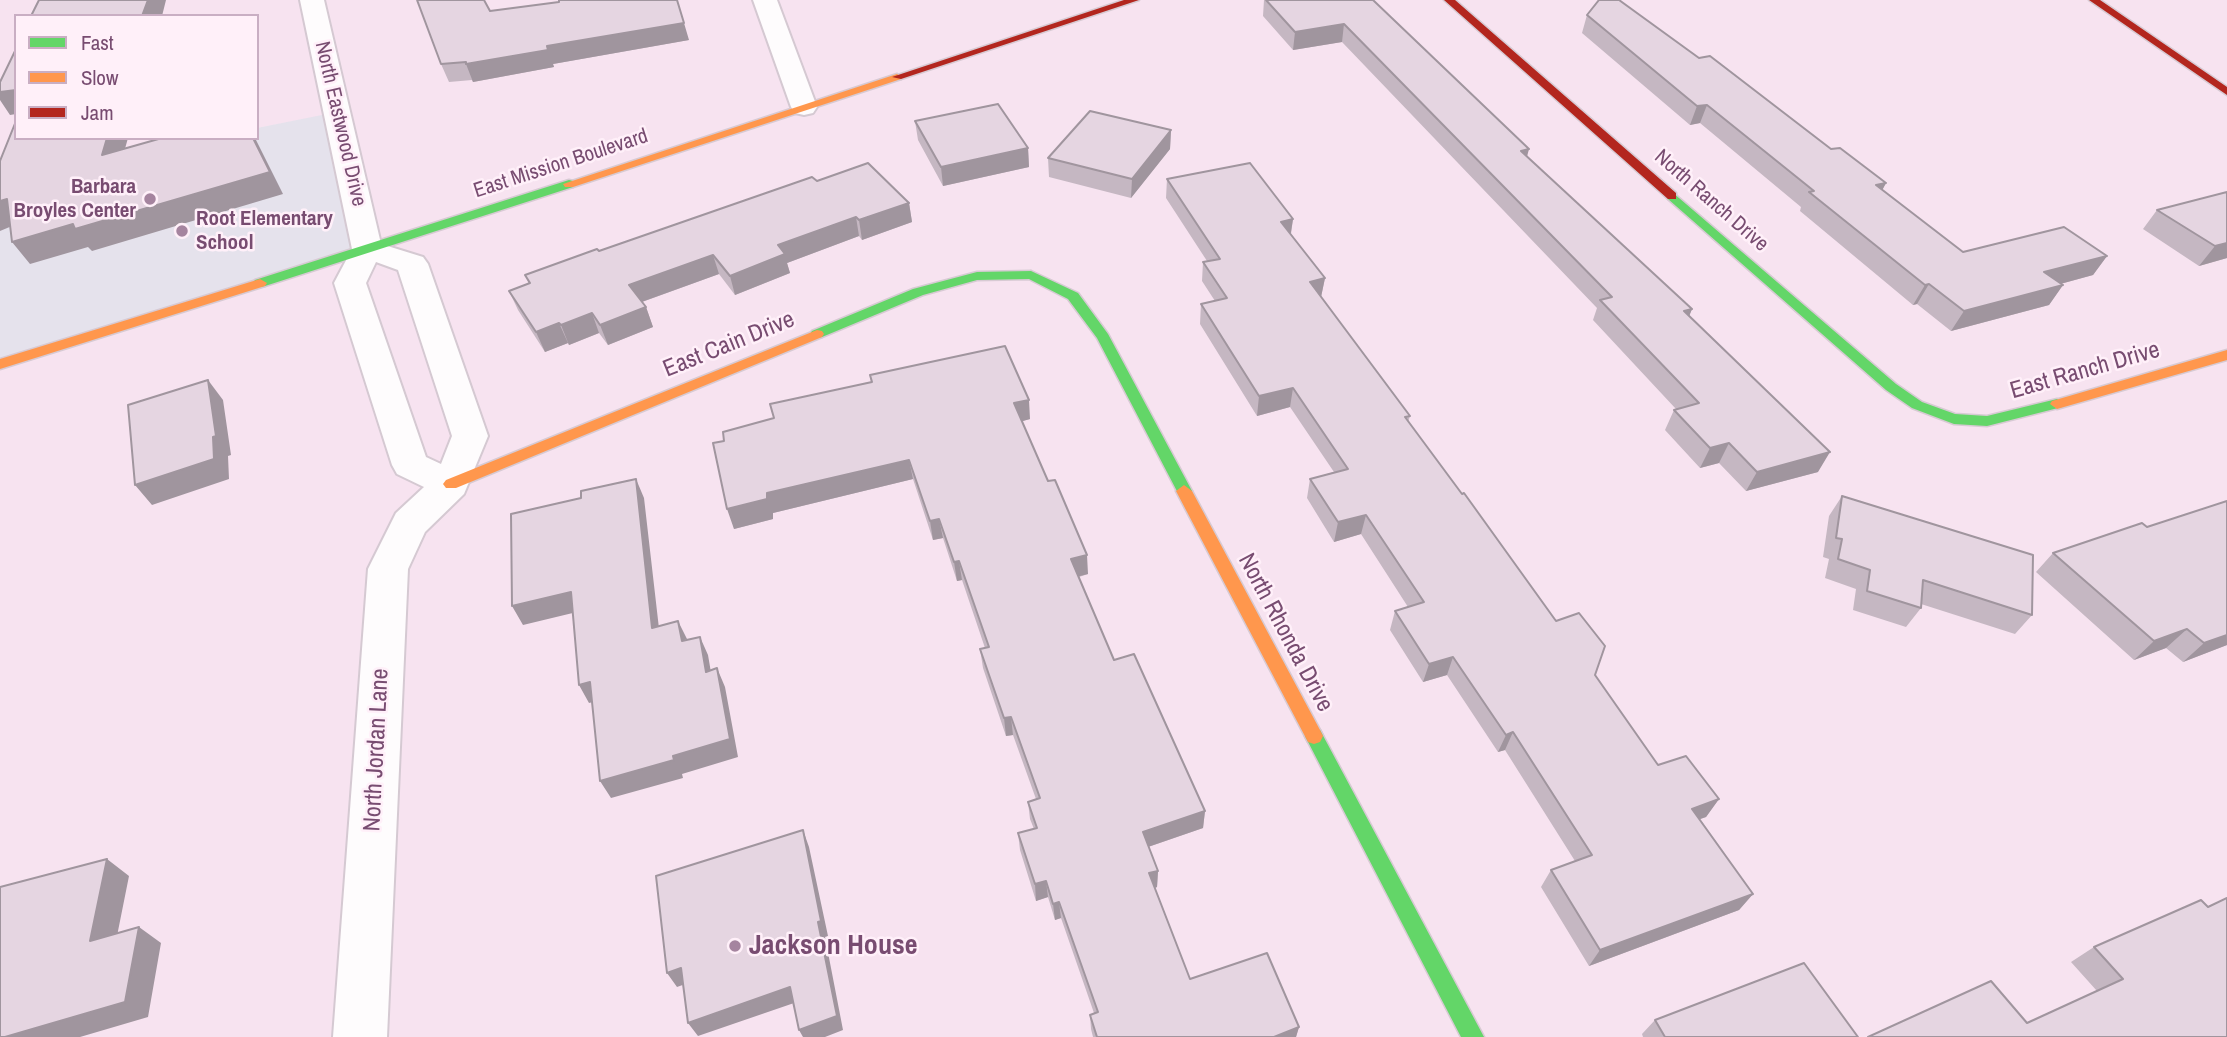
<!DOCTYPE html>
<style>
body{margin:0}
#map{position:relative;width:2227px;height:1037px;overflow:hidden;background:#f8edf4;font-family:"Archivo Narrow",sans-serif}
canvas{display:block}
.legend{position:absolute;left:14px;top:14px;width:245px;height:126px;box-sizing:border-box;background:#fff0f9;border:2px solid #c9aec3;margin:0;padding:9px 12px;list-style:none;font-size:21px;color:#784c71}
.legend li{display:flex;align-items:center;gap:14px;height:35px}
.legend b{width:35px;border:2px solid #c9aec3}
</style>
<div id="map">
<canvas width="2227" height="1037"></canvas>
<ul class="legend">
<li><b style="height:9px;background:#63d668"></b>Fast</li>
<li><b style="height:9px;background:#ff974d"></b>Slow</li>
<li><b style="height:9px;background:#b3261e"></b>Jam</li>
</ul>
</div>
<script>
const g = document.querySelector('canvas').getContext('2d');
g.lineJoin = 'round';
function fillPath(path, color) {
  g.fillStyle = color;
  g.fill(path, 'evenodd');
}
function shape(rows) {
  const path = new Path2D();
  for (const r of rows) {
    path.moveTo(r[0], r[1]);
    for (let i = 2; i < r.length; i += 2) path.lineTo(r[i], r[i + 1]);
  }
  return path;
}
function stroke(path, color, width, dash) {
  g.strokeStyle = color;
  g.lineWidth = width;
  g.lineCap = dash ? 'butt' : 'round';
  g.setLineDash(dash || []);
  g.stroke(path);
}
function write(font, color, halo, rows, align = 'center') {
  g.font = font + ' "Archivo Narrow",sans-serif';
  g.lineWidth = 5;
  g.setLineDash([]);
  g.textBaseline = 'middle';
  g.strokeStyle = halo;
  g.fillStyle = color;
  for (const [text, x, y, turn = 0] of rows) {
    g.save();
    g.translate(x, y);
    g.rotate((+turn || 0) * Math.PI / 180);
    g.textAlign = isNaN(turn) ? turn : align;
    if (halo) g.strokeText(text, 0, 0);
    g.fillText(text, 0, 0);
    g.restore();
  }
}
fillPath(shape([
 [0,0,2227,0,2227,1037,0,1037,0,364,337,113,257,128,257,16,16,16,16,138,207,138,0,182]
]), '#f7e3f0');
fillPath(shape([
 [337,112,367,249,0,364,0,182,207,138,257,138,257,128]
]), '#e5e2ec');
const street = shape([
 [300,0,324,0,381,244,423,257,428,264,488,436,464,494,425,532,408,569,387,1037,333,1037,368,569,396,513,424,487,397,474,392,465,334,283,352,249,300,0],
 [376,262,398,270,452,436,441,464,426,457,366,283,376,262],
 [753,0,777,0,817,107,813,113,804,115,795,113,791,107,753,0]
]);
const fast = shape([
 [569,180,573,181,573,187,265,286,260,287,253,283,255,280,569,180],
 [1672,192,1896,384,1922,402,1955,414,1987,416,2057,399,2064,404,2062,407,1987,426,1954,424,1912,408,1886,390,1668,199,1666,196,1672,192],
 [1031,271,1078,293,1108,334,1192,491,1189,495,1179,495,1097,338,1068,299,1029,279,977,280,923,295,822,337,817,338,810,334,812,331,913,289,977,272,1031,271],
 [1314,728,1320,730,1484,1037,1461,1037,1305,736,1308,730,1314,728]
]);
const slow = shape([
 [897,74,902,77,901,79,573,187,565,187,563,184,897,74],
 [260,279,267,283,265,286,0,369,0,359,260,279],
 [817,330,822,331,824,334,822,337,456,488,446,488,443,484,446,480,817,330],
 [2227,350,2227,360,2057,409,2050,404,2052,401,2227,350],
 [1184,485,1192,491,1320,730,1323,736,1320,742,1314,744,1308,742,1176,491,1184,485]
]);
const jam = shape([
 [1124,0,1139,0,901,79,892,77,1124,0],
 [1444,0,1455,0,1676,193,1676,199,1668,199,1444,0],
 [2089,0,2100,0,2227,87,2227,95,2089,0]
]);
stroke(street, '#d5c9d2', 4);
stroke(fast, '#d7cad3', 3);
stroke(slow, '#d7cad3', 3);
stroke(jam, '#d7cad3', 3);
fillPath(street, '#fefcfd');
fillPath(fast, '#63d668');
fillPath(slow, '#ff974d');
fillPath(jam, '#b3261e');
fillPath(shape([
 [1264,0,1373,0,1527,157,1692,309,1689,316,1818,472,1746,491,1719,463,1700,468,1665,430,1674,410,1676,409,1593,320,1597,308,1342,42,1293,50,1263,16],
 [559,2,689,40,553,64,554,67,473,82,472,80,449,82,441,64,490,11],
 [1587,15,1699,58,1831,149,1886,183,1882,190,1963,252,2107,256,2093,275,2060,284,2063,285,2049,305,1951,331,1917,304,1913,305,1800,211,1801,207,1700,123,1690,125,1582,33],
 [915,121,1028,148,1029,167,943,186,918,140],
 [1171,130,1170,149,1131,198,1049,177,1048,158],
 [1167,179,1293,219,1291,234,1325,278,1321,297,1410,416,1408,422,1595,675,1658,765,1719,799,1706,817,1700,819,1753,894,1739,910,1589,966,1541,887,1551,870,1575,861,1505,750,1498,752,1447,675,1423,682,1390,630,1395,611,1408,607,1361,534,1334,542,1307,498,1310,479,1334,472,1290,407,1257,416,1200,324,1201,304,1215,301,1202,281,1203,262,1207,261,1166,198],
 [817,181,909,203,912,222,862,240,859,236,787,263,790,273,735,295,719,274,642,302,646,307,653,327,608,345,599,333,569,345,568,343,545,352,518,310,509,291,529,284,525,275],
 [2227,192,2227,258,2199,266,2143,229,2157,210],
 [870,375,1030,419,1022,421,1088,574,1079,577,1114,660,1205,811,1203,828,1148,847,1158,871,1157,887,1155,888,1190,979,1299,1027,1296,1037,1093,1037,1091,1029,1090,1015,1094,1013,1061,918,1055,920,1048,897,1036,901,1020,850,1018,833,1034,829,1030,819,1028,802,1036,799,1013,735,1006,736,983,668,980,649,985,648,962,580,957,581,943,538,933,540,913,479,773,513,773,519,734,529,724,441,774,418,871,382],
 [1842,496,2032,615,2015,634,1921,604,1921,608,1906,627,1853,610,1856,589,1825,578,1829,559,1823,557,1829,516],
 [2227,501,2227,645,2183,662,2166,648,2134,660,2036,572,2053,553,2147,527],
 [2208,907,2227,1037,2027,1023,2097,991,2071,962,2094,947],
 [1655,1020,1858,1037,1643,1037,1642,1034]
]), '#c5b7c2');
fillPath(shape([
 [148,0,166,0,162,16,142,16],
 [684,23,689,40,553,64,554,67,473,82,466,64,547,46],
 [1344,24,1342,42,1293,50,1295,32],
 [16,90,16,114,10,115,0,100,0,92],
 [1707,105,1700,123,1690,125,1697,106],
 [1171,130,1170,149,1131,198,1132,179],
 [107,138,128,138,117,177,102,155],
 [253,138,255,138,283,194,92,251,88,247,30,264,12,242],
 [1028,148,1029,167,943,186,941,167],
 [1529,149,1524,168,1521,151],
 [1886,183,1876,202,1876,185],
 [7,199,24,221,0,231,0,201],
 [909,203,912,222,862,240,859,220],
 [856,217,859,236,787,263,790,273,735,295,730,276,778,245],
 [1293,219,1290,238,1281,222],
 [2227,243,2227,258,2199,266,2215,246],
 [713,255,719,274,636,304,629,285],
 [2107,256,2093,275,2031,292,2044,272],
 [1325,278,1321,297,1310,282],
 [1929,284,1917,304,1913,305,1925,285],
 [2063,285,2049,305,1951,331,1964,311],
 [646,307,653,327,608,345,600,325],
 [1692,309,1684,329,1684,311],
 [592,313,599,333,569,345,561,325],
 [559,323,568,343,545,352,536,332],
 [208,380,223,400,231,455,228,456,229,479,152,505,135,485,213,437],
 [1293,388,1290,407,1257,416,1259,396],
 [1029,400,1030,419,1016,423,1014,403],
 [1729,443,1719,463,1700,468,1710,448],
 [1830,452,1818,472,1746,491,1757,472],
 [909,460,913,479,773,513,773,519,734,529,727,509,767,493],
 [636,479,644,498,661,646,652,628],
 [1366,515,1361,534,1334,542,1338,522],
 [939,519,943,538,933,540,930,521],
 [1087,555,1088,574,1072,578,1071,559],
 [959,561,962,580,957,581,954,562],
 [571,592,581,611,523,625,512,606],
 [678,621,687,639,682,641],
 [2187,629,2166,648,2134,660,2154,641],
 [2227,635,2227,645,2183,662,2204,643],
 [700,637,708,655,714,690,706,672],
 [1453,657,1447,675,1423,682,1429,664],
 [717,668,725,687,738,757,682,774,683,778,611,798,600,781,673,756],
 [590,682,601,700,589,703,579,685],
 [1011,717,1013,735,1006,736,1004,718],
 [1513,732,1505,750,1498,752,1506,735],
 [1719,799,1706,817,1680,826,1692,809],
 [1205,811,1203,828,1142,849,1143,832],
 [803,830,809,847,828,936,825,937,843,1030,825,1037,803,1037,799,1030],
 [107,859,129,876,113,956,90,941],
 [1158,871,1157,887,1149,890,1149,873],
 [1046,881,1048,897,1036,901,1035,884],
 [1753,894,1739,910,1589,966,1600,950],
 [1059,902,1061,918,1055,920,1053,904],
 [139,927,161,943,148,1017,80,1037,5,1037],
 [681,968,691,982,677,987,667,973],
 [790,987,797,1002,698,1036,688,1023],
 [1299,1027,1296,1037,1274,1037]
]), '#a0959e');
const building = shape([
 [39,0,148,0,142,16,31,16,39,0],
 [417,0,484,0,490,11,559,2,559,0,677,0,684,23,547,46,548,50,466,64,466,62,441,64,417,0],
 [1266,0,1373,0,1529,149,1521,151,1692,309,1684,311,1830,452,1757,472,1729,443,1710,448,1674,410,1699,403,1600,300,1612,297,1344,24,1295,32,1266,0],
 [1599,0,1619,0,1699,58,1710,56,1831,149,1840,148,1886,183,1876,185,1963,252,2064,227,2107,256,2044,272,2063,285,1964,311,1929,284,1925,285,1809,192,1814,191,1707,105,1697,106,1587,15,1599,0],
 [16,49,16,90,0,92,0,82,16,49],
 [998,104,1028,148,941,167,915,121,998,104],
 [1090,111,1171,130,1132,179,1048,158,1090,111],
 [16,121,16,138,107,138,102,155,162,138,253,138,270,172,75,229,73,224,12,242,7,199,0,201,0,161,16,121],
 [868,163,909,203,859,220,856,217,778,245,785,254,730,276,713,255,629,285,646,307,600,325,592,313,561,325,559,323,536,332,509,291,530,283,525,275,597,249,599,251,812,177,817,181,868,163],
 [1250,163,1293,219,1281,222,1325,278,1310,282,1410,416,1405,417,1462,494,1464,493,1556,621,1579,613,1605,646,1595,675,1658,765,1686,756,1719,799,1692,809,1753,894,1600,950,1551,870,1592,855,1513,732,1506,735,1453,657,1429,664,1395,611,1424,602,1366,515,1338,522,1310,479,1348,469,1293,388,1259,396,1201,304,1227,298,1203,262,1220,259,1167,179,1250,163],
 [2227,192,2227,243,2215,246,2157,210,2227,192],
 [1005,346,1029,400,1014,403,1048,481,1055,480,1087,555,1071,559,1114,660,1134,654,1205,811,1143,832,1158,871,1149,873,1190,979,1267,953,1299,1027,1274,1037,1097,1037,1090,1015,1098,1012,1059,902,1053,904,1046,881,1035,884,1018,833,1037,828,1028,802,1040,798,1011,717,1004,718,980,649,989,647,959,561,954,562,939,519,930,521,909,460,767,493,767,499,727,509,713,443,724,441,723,432,774,418,770,404,872,382,870,375,1005,346],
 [208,380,216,436,213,437,214,459,135,485,128,405,208,380],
 [636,479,652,628,678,621,682,641,700,637,706,672,717,668,730,739,673,756,674,760,600,781,590,682,579,685,571,592,512,606,511,514,581,498,581,491,636,479],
 [1842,496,2033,555,2032,615,1923,580,1921,608,1867,591,1870,570,1838,559,1842,539,1836,538,1842,496],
 [2227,501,2227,635,2204,643,2187,629,2154,641,2053,553,2142,523,2147,527,2227,501],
 [803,830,821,921,818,922,837,1016,799,1030,790,987,688,1023,681,968,667,973,656,876,803,830],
 [107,859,90,941,139,927,125,1002,5,1037,0,1037,0,887,107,859],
 [2227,898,2227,1037,1868,1037,1991,981,2027,1023,2123,979,2094,947,2201,900,2208,907,2227,898],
 [1804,963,1858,1037,1665,1037,1655,1020,1804,963]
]);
fillPath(building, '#e5d5e1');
stroke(building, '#a0959e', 2);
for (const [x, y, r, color] of [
 [150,199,7,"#a5849f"],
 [182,231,7,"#a5849f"],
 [735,946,7,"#a5849f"]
]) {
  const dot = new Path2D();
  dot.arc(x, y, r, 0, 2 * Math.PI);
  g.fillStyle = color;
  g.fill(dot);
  stroke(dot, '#fff0f9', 2.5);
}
write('21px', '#784c71', '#fff0f9', [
 ["North Eastwood Drive",340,124,77],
 ["East Mission Boulevard",561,164,-18],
 ["North Ranch Drive",1711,201,41]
]);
write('bold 21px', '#784c71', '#fff0f9', [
 ["Barbara",136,187],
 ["Broyles Center",136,211],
 ["Root Elementary",196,219,"left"],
 ["School",196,243,"left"]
], 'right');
write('24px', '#784c71', '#fff0f9', [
 ["East Cain Drive",729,345,-22],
 ["East Ranch Drive",2085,371,-16],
 ["North Rhonda Drive",1285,633,62],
 ["North Jordan Lane",377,750,-87]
]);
write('bold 28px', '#784c71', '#fff0f9', [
 ["Jackson House",749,946]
], 'left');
</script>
